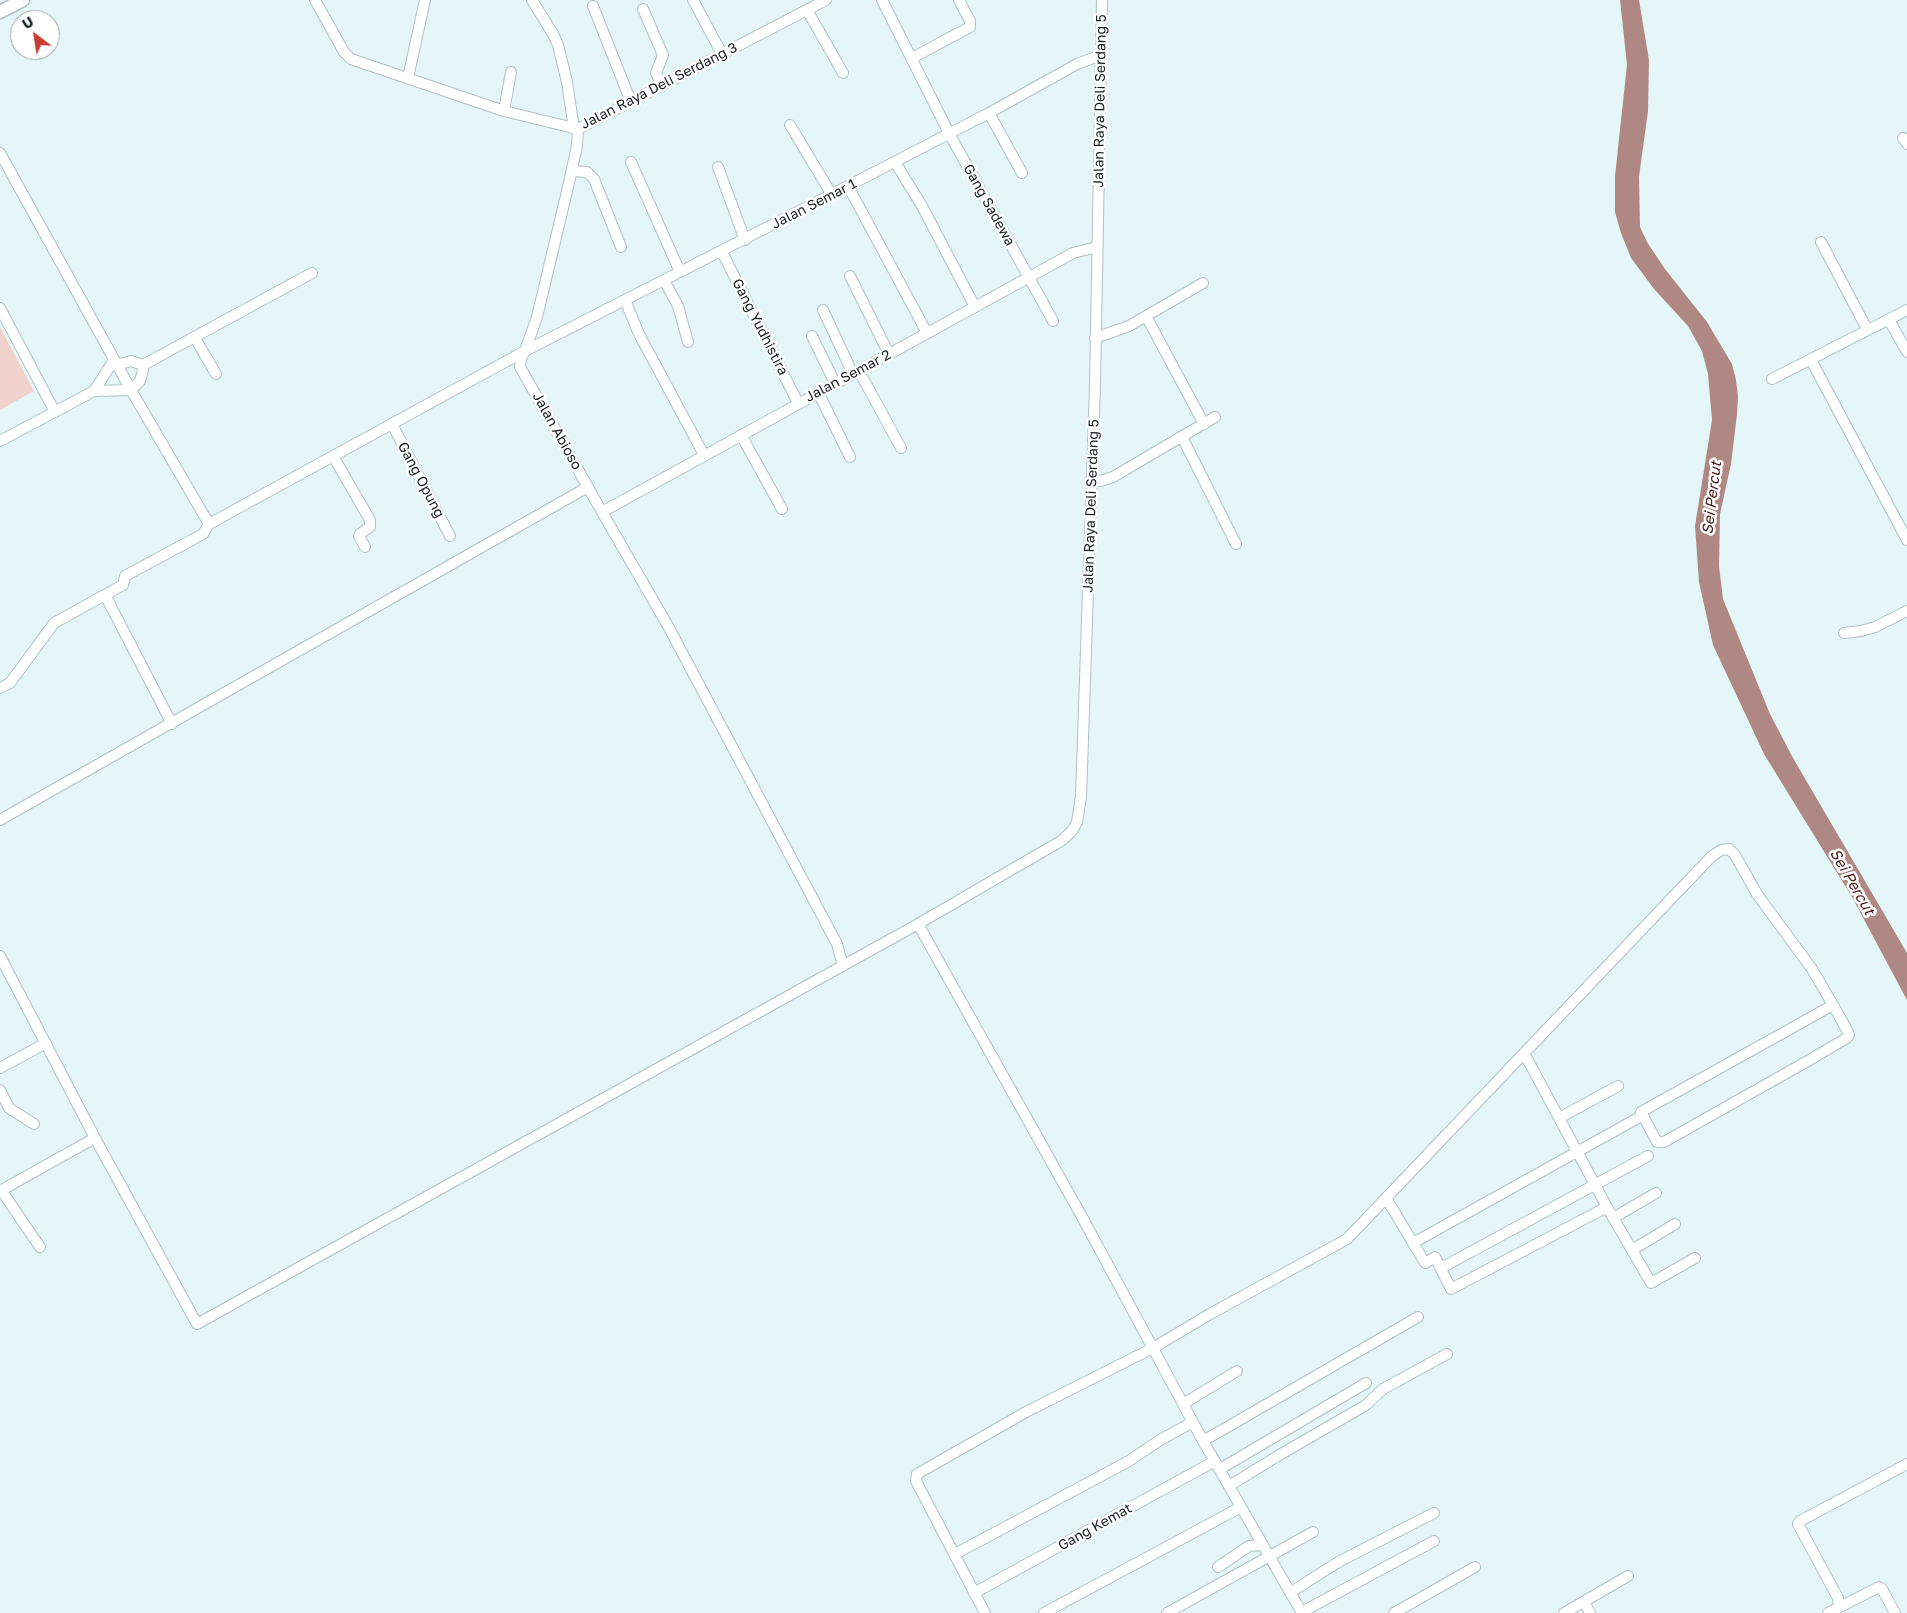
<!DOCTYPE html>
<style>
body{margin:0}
#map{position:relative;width:1907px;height:1613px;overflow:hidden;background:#e4f6f8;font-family:"Golos Text",sans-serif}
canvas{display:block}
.north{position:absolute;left:10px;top:10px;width:50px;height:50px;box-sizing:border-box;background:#fff;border:1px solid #a2a5a5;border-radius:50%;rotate:329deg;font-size:14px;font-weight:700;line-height:20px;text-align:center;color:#161d1e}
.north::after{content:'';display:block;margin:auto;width:18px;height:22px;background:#c93a36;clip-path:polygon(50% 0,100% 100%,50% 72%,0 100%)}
</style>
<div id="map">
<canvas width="1907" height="1613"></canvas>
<div class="north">U</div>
</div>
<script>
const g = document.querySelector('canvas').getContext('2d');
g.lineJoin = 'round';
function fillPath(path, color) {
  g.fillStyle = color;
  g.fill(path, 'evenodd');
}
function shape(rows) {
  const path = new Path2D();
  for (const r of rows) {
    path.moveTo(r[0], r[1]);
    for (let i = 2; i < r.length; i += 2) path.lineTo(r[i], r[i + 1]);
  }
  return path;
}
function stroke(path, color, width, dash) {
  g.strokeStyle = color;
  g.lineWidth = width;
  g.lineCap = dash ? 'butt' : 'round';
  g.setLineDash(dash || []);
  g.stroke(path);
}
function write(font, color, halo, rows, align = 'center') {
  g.font = font + ' "Golos Text",sans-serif';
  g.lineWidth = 5;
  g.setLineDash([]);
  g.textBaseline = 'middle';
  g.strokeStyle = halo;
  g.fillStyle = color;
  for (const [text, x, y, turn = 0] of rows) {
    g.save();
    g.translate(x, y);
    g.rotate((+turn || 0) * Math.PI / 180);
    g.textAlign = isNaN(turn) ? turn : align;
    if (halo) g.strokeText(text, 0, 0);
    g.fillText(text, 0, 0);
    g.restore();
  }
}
fillPath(shape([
 [0,327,34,391,0,410]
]), '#f0d1cd');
fillPath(shape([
 [1620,0,1639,0,1649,60,1648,111,1639,177,1640,227,1647,242,1665,269,1707,322,1732,364,1736,380,1738,396,1737,414,1731,464,1720,514,1719,566,1723,599,1770,714,1793,758,1907,953,1907,1000,1852,897,1764,754,1713,645,1699,582,1695,526,1712,420,1708,374,1702,351,1688,326,1654,289,1631,258,1621,233,1615,212,1615,176,1627,65]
]), '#b08883');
const minor = shape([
 [315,0,344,52,351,59,504,111,578,129,826,0],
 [532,0,553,34,558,45,567,82,574,129],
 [693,0,722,54],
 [882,0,949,133,1053,321],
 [593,6,631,102],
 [643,9,663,55,656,73,662,86],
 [807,10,843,73],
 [912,58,970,27,970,21,959,0],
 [408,78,425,0],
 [504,111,511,72],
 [989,113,1022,173],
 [790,125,832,195],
 [578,129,577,146,568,187,537,317,525,351,521,358,520,367,602,512,668,626,837,944,843,966],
 [1903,138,1907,144],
 [0,153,131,390,209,524,525,351,848,186,989,113,1077,64,1101,55],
 [631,162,680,272],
 [895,162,922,206,975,307],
 [718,167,745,240],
 [572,171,587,172,594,179,621,247],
 [848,186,927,333],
 [1821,242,1867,329],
 [722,252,798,403],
 [850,276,889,354],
 [664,280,678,306,688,342],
 [625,300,639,334,704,455],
 [0,308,55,412],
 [823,310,853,374],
 [1146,316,1204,424],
 [1889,320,1907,352],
 [812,336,835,383],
 [195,338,216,374],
 [1095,338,1129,326,1203,283],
 [1811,360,1907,540],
 [117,365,131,361,143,365],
 [143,365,312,273],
 [859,371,901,448],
 [1772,379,1907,310],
 [94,391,114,360],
 [818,392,850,457],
 [392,424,450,536],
 [741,435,782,509],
 [1182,437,1236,544],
 [0,441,94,391,131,390,140,381,143,370,143,365],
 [333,456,370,520,370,527,360,534,359,536,365,547],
 [1092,480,1101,481,1113,477,1215,417],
 [602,512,1073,253,1097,247],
 [105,595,172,724],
 [1844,633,1861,631,1875,627,1907,611],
 [0,688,10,683,54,623,123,585,125,576,203,534,209,524],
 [0,820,588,487],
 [918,924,1081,1215,1203,1441,1302,1613],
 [0,956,95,1138,197,1324,918,924,1061,841,1072,831,1077,822,1081,797,1095,385,1102,0],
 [1524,1053,1607,1207,1651,1283,1695,1258],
 [0,1068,46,1043],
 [0,1090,9,1108,34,1124],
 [1559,1118,1618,1086],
 [1,1190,40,1247],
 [0,1191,95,1138],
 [1386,1198,1425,1263,1435,1257,1451,1289,1607,1207],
 [1613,1218,1656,1193],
 [1413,1243,1638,1118],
 [1632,1250,1675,1224],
 [1441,1268,1648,1156],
 [1183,1404,1237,1371],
 [1203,1441,1418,1317],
 [1220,1469,1366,1383],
 [1229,1486,1276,1457,1366,1405,1383,1389,1447,1354],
 [955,1554,1129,1461,1160,1440,1193,1422],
 [1218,1567,1249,1546,1263,1545],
 [1291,1592,1340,1561,1434,1513],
 [974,1593,1215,1461],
 [1584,1602,1590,1613],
 [1839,1607,1838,1598,1798,1524,1800,1521,1907,1464],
 [1302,1612,1434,1541],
 [985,1613,916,1481,917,1474,1026,1412,1153,1348,1210,1314,1347,1239,1711,857,1721,850,1729,849,1735,855,1757,894,1812,969,1833,1005,1848,1032,1849,1035,1847,1038,1806,1062,1664,1142,1657,1142,1641,1112,1833,1005],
 [1044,1613,1241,1507],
 [1167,1613,1313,1532],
 [1394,1613,1475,1567],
 [1564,1613,1628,1576],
 [1828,1613,1879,1587,1882,1589,1895,1613]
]);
const major = shape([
 [0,12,23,0]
]);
stroke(minor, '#b0c1c3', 12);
stroke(major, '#b0c1c3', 15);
stroke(minor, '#fff', 10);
stroke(major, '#fff', 12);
write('14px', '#161d1e', '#fff', [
 ["Jalan Raya Deli Serdang 3",659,86,-27],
 ["Jalan Raya Deli Serdang 5",1100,101,-89],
 ["Jalan Semar 1",814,204,-27],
 ["Gang Sadewa",989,205,61],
 ["Gang Yudhistira",760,327,63],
 ["Jalan Semar 2",848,376,-28],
 ["Jalan Abioso",557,431,61],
 ["Gang Opung",421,480,62],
 ["Jalan Raya Deli Serdang 5",1091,506,-88],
 ["Gang Kemat",1095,1527,-29]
]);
write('italic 15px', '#4d1916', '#fff', [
 ["Sei Percut",1712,498,-83],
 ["Sei Percut",1852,882,60]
]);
</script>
